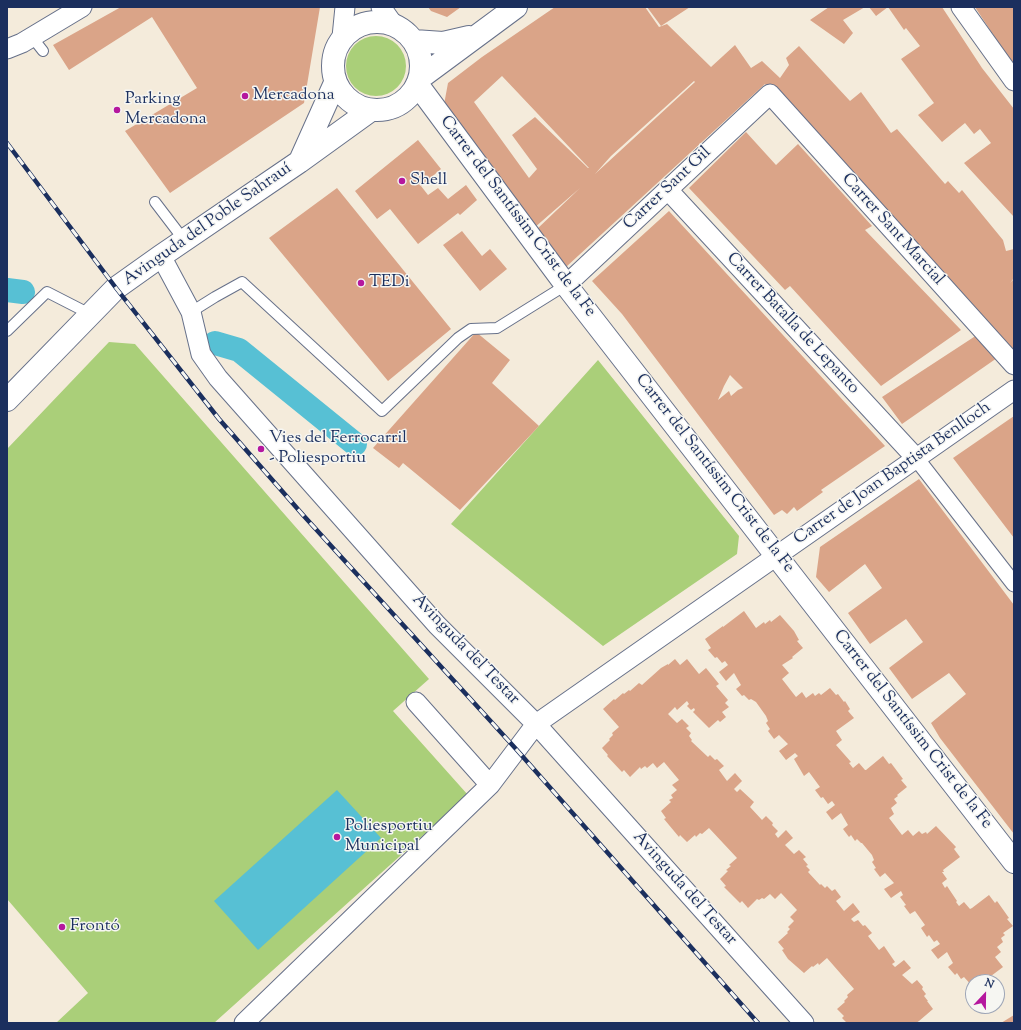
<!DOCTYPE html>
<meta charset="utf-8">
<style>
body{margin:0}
#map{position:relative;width:1021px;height:1030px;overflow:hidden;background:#f4ebdb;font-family:"Sorts Mill Goudy",serif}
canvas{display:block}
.frame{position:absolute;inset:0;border:8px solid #1b2f5e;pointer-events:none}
.north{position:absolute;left:965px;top:974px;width:40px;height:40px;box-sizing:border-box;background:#f6f6f2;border:1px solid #9ea6b7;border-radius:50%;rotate:22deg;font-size:11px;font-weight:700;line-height:16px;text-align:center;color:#1b2f5e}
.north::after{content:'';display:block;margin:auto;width:14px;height:18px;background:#b5179e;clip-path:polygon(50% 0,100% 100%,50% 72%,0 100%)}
</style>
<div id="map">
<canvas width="1021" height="1030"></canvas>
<div class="frame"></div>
<div class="north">N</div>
</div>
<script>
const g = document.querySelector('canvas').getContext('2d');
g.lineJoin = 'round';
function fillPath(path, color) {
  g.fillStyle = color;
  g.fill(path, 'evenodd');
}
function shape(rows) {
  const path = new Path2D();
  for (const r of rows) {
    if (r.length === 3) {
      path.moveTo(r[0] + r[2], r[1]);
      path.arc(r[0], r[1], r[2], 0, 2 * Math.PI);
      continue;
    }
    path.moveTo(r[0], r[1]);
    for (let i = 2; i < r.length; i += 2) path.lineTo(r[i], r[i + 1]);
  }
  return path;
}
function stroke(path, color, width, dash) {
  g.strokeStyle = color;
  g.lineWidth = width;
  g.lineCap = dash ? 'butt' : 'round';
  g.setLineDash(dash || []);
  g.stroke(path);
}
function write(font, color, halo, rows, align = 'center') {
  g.font = font + ' "Sorts Mill Goudy",serif';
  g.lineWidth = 3;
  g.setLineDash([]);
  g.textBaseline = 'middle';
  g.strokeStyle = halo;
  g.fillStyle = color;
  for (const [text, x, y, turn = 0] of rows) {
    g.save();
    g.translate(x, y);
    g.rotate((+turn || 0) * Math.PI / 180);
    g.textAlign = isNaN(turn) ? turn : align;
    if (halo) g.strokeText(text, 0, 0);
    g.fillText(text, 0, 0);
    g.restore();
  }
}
fillPath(shape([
 [376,66,30],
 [109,342,135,344,429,679,393,711,468,795,214,1023,56,1023,88,993,7,899,7,449],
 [598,360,739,536,737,554,603,646,451,524]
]), '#aacf79');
fillPath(shape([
 [337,790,381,838,258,950,214,901]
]), '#57c0d4');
stroke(shape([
 [7,290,23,292],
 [215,343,239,350,355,444]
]), '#57c0d4', 24);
fillPath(shape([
 [121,7,320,7,304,103,170,193,125,131,197,88,152,17,69,70,53,45],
 [428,7,461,7,447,17,431,11],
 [555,7,645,7,659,27,667,24,711,67,735,45,751,68,762,61,780,78,789,65,786,58,799,46,850,101,861,92,891,133,897,129,945,184,948,181,959,193,962,190,1003,240,1006,251,1014,249,1014,278,1010,283,1014,279,1014,353,974,315,765,84,566,267,536,230,580,188,534,228,443,110,448,83,482,57],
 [502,76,589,168,588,168,535,117,512,135,537,169,529,178,474,102],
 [694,81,695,82,595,174,611,156],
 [647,7,690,7,661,26],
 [829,7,865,7,843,20,853,33,844,44,810,20],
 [869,7,942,7,982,68,1014,109,1014,217,964,163,991,143,980,129,974,134,965,123,942,142,918,115,934,103,901,59,920,46,906,28,904,30,888,7,876,16],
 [975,7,1014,7,1014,65,1007,56],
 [746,132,776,165,798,144,872,226,865,230,961,330,881,386,790,286,785,290,689,188],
 [418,140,441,169,421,186,428,195,438,188,448,199,466,185,477,200,460,215,458,213,418,244,390,209,377,219,355,191],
 [337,188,451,329,388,381,269,238],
 [669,211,885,446,821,490,823,492,797,511,794,507,787,514,782,510,774,515,622,314,592,281],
 [730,375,743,388,738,390,731,396,729,391,718,400,724,386],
 [462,231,482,256,490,249,507,269,480,291,443,245],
 [476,332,510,360,492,383,539,426,460,510,403,463,399,468,373,448],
 [977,335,997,358,902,424,882,397],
 [1014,416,1014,538,953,458],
 [919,479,1014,605,1014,834,940,738,931,723,966,694,949,673,912,699,889,668,923,642,906,619,870,644,848,613,882,588,865,564,829,592,816,577,820,547],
 [744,611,756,628,764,622,765,624,770,620,771,622,780,615,794,631,799,640,797,641,803,648,792,657,793,658,782,665,789,673,782,679,796,697,802,692,806,698,813,693,815,696,819,693,821,695,830,688,836,695,838,694,844,702,845,701,850,709,848,711,854,718,836,731,842,740,836,745,851,762,849,763,853,768,859,763,865,770,866,770,883,756,889,764,891,763,903,779,901,780,907,787,897,795,898,796,894,799,897,803,891,808,894,814,889,818,902,835,908,830,913,836,919,831,922,834,926,832,927,834,936,826,956,847,954,849,960,857,943,870,944,872,942,872,947,879,942,883,945,888,947,886,957,901,956,902,959,906,964,902,970,909,972,908,989,895,995,903,997,901,1009,918,1007,919,1013,926,1003,933,1005,935,1001,938,1003,942,997,947,1001,952,995,957,1003,967,983,982,973,982,973,987,964,977,961,979,957,973,955,975,948,967,953,963,947,952,938,959,931,950,940,944,937,940,934,942,929,935,927,937,921,928,925,925,915,911,910,914,904,906,906,905,900,897,903,895,901,891,891,898,884,889,894,883,885,873,880,877,874,869,876,868,872,862,874,860,872,855,862,843,861,843,857,839,855,841,851,835,849,837,843,829,848,825,841,813,832,820,826,812,835,805,832,801,828,804,823,797,821,798,815,790,820,787,809,772,804,776,794,759,798,756,795,753,786,760,779,751,788,744,779,735,774,739,768,731,770,729,766,723,768,721,766,716,756,702,751,699,749,700,744,695,742,696,736,689,741,685,734,673,726,681,719,672,728,665,725,661,722,663,717,657,715,658,708,650,711,648,705,639,723,626,723,627],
 [675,659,680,665,687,659,699,674,706,668,719,684,716,686,728,700,725,703,729,707,722,712,726,717,720,722,718,720,709,728,693,712,695,710,694,708,691,710,687,706,689,704,687,701,677,710,675,707,668,714,677,723,682,719,689,726,686,728,691,733,689,736,692,740,691,741,708,757,710,755,715,760,717,759,724,766,719,770,727,781,735,773,742,781,734,789,737,792,740,789,754,802,750,807,762,820,766,816,773,823,772,825,778,831,775,834,778,838,786,830,793,838,785,845,794,854,799,850,806,857,803,859,808,865,806,866,810,870,808,872,820,885,821,884,825,888,827,886,832,891,835,889,841,897,836,901,844,911,853,903,860,912,851,919,854,922,858,920,863,926,865,925,872,933,868,936,879,950,884,946,895,962,892,964,895,967,904,960,911,968,902,975,912,984,917,980,923,987,922,989,926,994,924,996,928,1001,927,1001,933,1009,919,1021,916,1023,847,1023,842,1018,844,1016,837,1009,845,1002,844,1001,848,997,847,995,854,989,827,958,819,965,818,963,813,967,812,966,804,973,788,959,782,950,784,949,778,942,788,933,787,932,790,929,788,927,794,921,790,917,797,910,781,893,775,899,770,894,764,899,762,898,759,900,757,899,748,908,742,901,740,903,724,887,726,886,720,879,728,871,726,870,731,866,729,865,737,858,709,828,702,834,700,833,696,837,695,835,687,842,680,835,679,837,664,819,666,818,661,811,671,802,669,800,673,798,671,795,677,790,672,785,679,780,664,762,657,768,653,763,647,768,645,766,641,769,640,767,630,777,624,770,622,772,607,756,608,755,602,748,610,740,609,739,613,735,612,733,619,727,603,709,614,699,615,700,623,693,624,694,629,690,630,691,639,683,642,685,661,668,668,664,668,665],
 [1014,1015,1014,1023,1001,1023]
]), '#daa488');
const service = shape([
 [32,37,43,51],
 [155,202,184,240],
 [191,312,215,297,242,282,382,411,458,338,471,329,497,328,566,285],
 [7,331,47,292,90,314]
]);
const pedestrian = shape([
 [916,458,1014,584]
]);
const minor = shape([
 [381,7,393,24],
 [961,7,1014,81],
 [342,37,345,7],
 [7,49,22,43,82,7],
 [668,190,916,458],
 [161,256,191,312,201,354,218,378,437,625,536,724,804,1023],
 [566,285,770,94,1014,365],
 [416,702,490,785],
 [244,1023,490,785,536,724,1014,390]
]);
const tertiary = shape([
 [377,66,44],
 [414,41,443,43,469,37],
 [420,78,516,7],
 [417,84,566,285,1014,862],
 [300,161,335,83],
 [7,400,116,288,161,256,299,162,371,110]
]);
stroke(service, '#67718a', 12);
stroke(pedestrian, '#67718a', 17);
stroke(minor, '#67718a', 21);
stroke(tertiary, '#67718a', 24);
stroke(service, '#fff', 10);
stroke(pedestrian, '#fff', 15);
stroke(minor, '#fff', 19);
stroke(tertiary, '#fff', 22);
const rail = shape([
 [7,143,116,288,219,419,303,515,516,749,758,1023]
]);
stroke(rail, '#1b2f5e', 4.5);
stroke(rail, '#f6f6f2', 3, [9]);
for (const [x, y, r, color] of [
 [245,96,4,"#b5179e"],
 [117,110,4,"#b5179e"],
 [402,181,4,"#b5179e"],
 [361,283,4,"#b5179e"],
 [261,449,4,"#b5179e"],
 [337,837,4,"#b5179e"],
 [62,927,4,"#b5179e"]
]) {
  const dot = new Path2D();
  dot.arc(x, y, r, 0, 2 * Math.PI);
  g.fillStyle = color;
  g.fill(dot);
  stroke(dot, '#f6f6f2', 1.5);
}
write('17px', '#1b2f5e', '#f6f6f2', [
 ["Mercadona",253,96],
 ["Parking",125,100],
 ["Mercadona",125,120],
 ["Shell",410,181],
 ["TEDi",369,283],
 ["Vies del Ferrocarril",269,439],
 ["- Poliesportiu",269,459],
 ["Poliesportiu",345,827],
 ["Municipal",345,847],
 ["Frontó",70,927]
], 'left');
write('17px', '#1b2f5e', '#f6f6f2', [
 ["Carrer Sant Gil",668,189,-43],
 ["Carrer del Santíssim Crist de la Fe",517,217,53],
 ["Avinguda del Poble Sahrauí",208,225,-35],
 ["Carrer Sant Marcial",892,230,48],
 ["Carrer Batalla de Lepanto",792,324,47],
 ["Carrer del Santíssim Crist de la Fe",714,474,52],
 ["Carrer de Joan Baptista Benlloch",893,474,-35],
 ["Avinguda del Testar",465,650,46],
 ["Carrer del Santíssim Crist de la Fe",912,730,52],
 ["Avinguda del Testar",684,889,48]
]);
</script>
